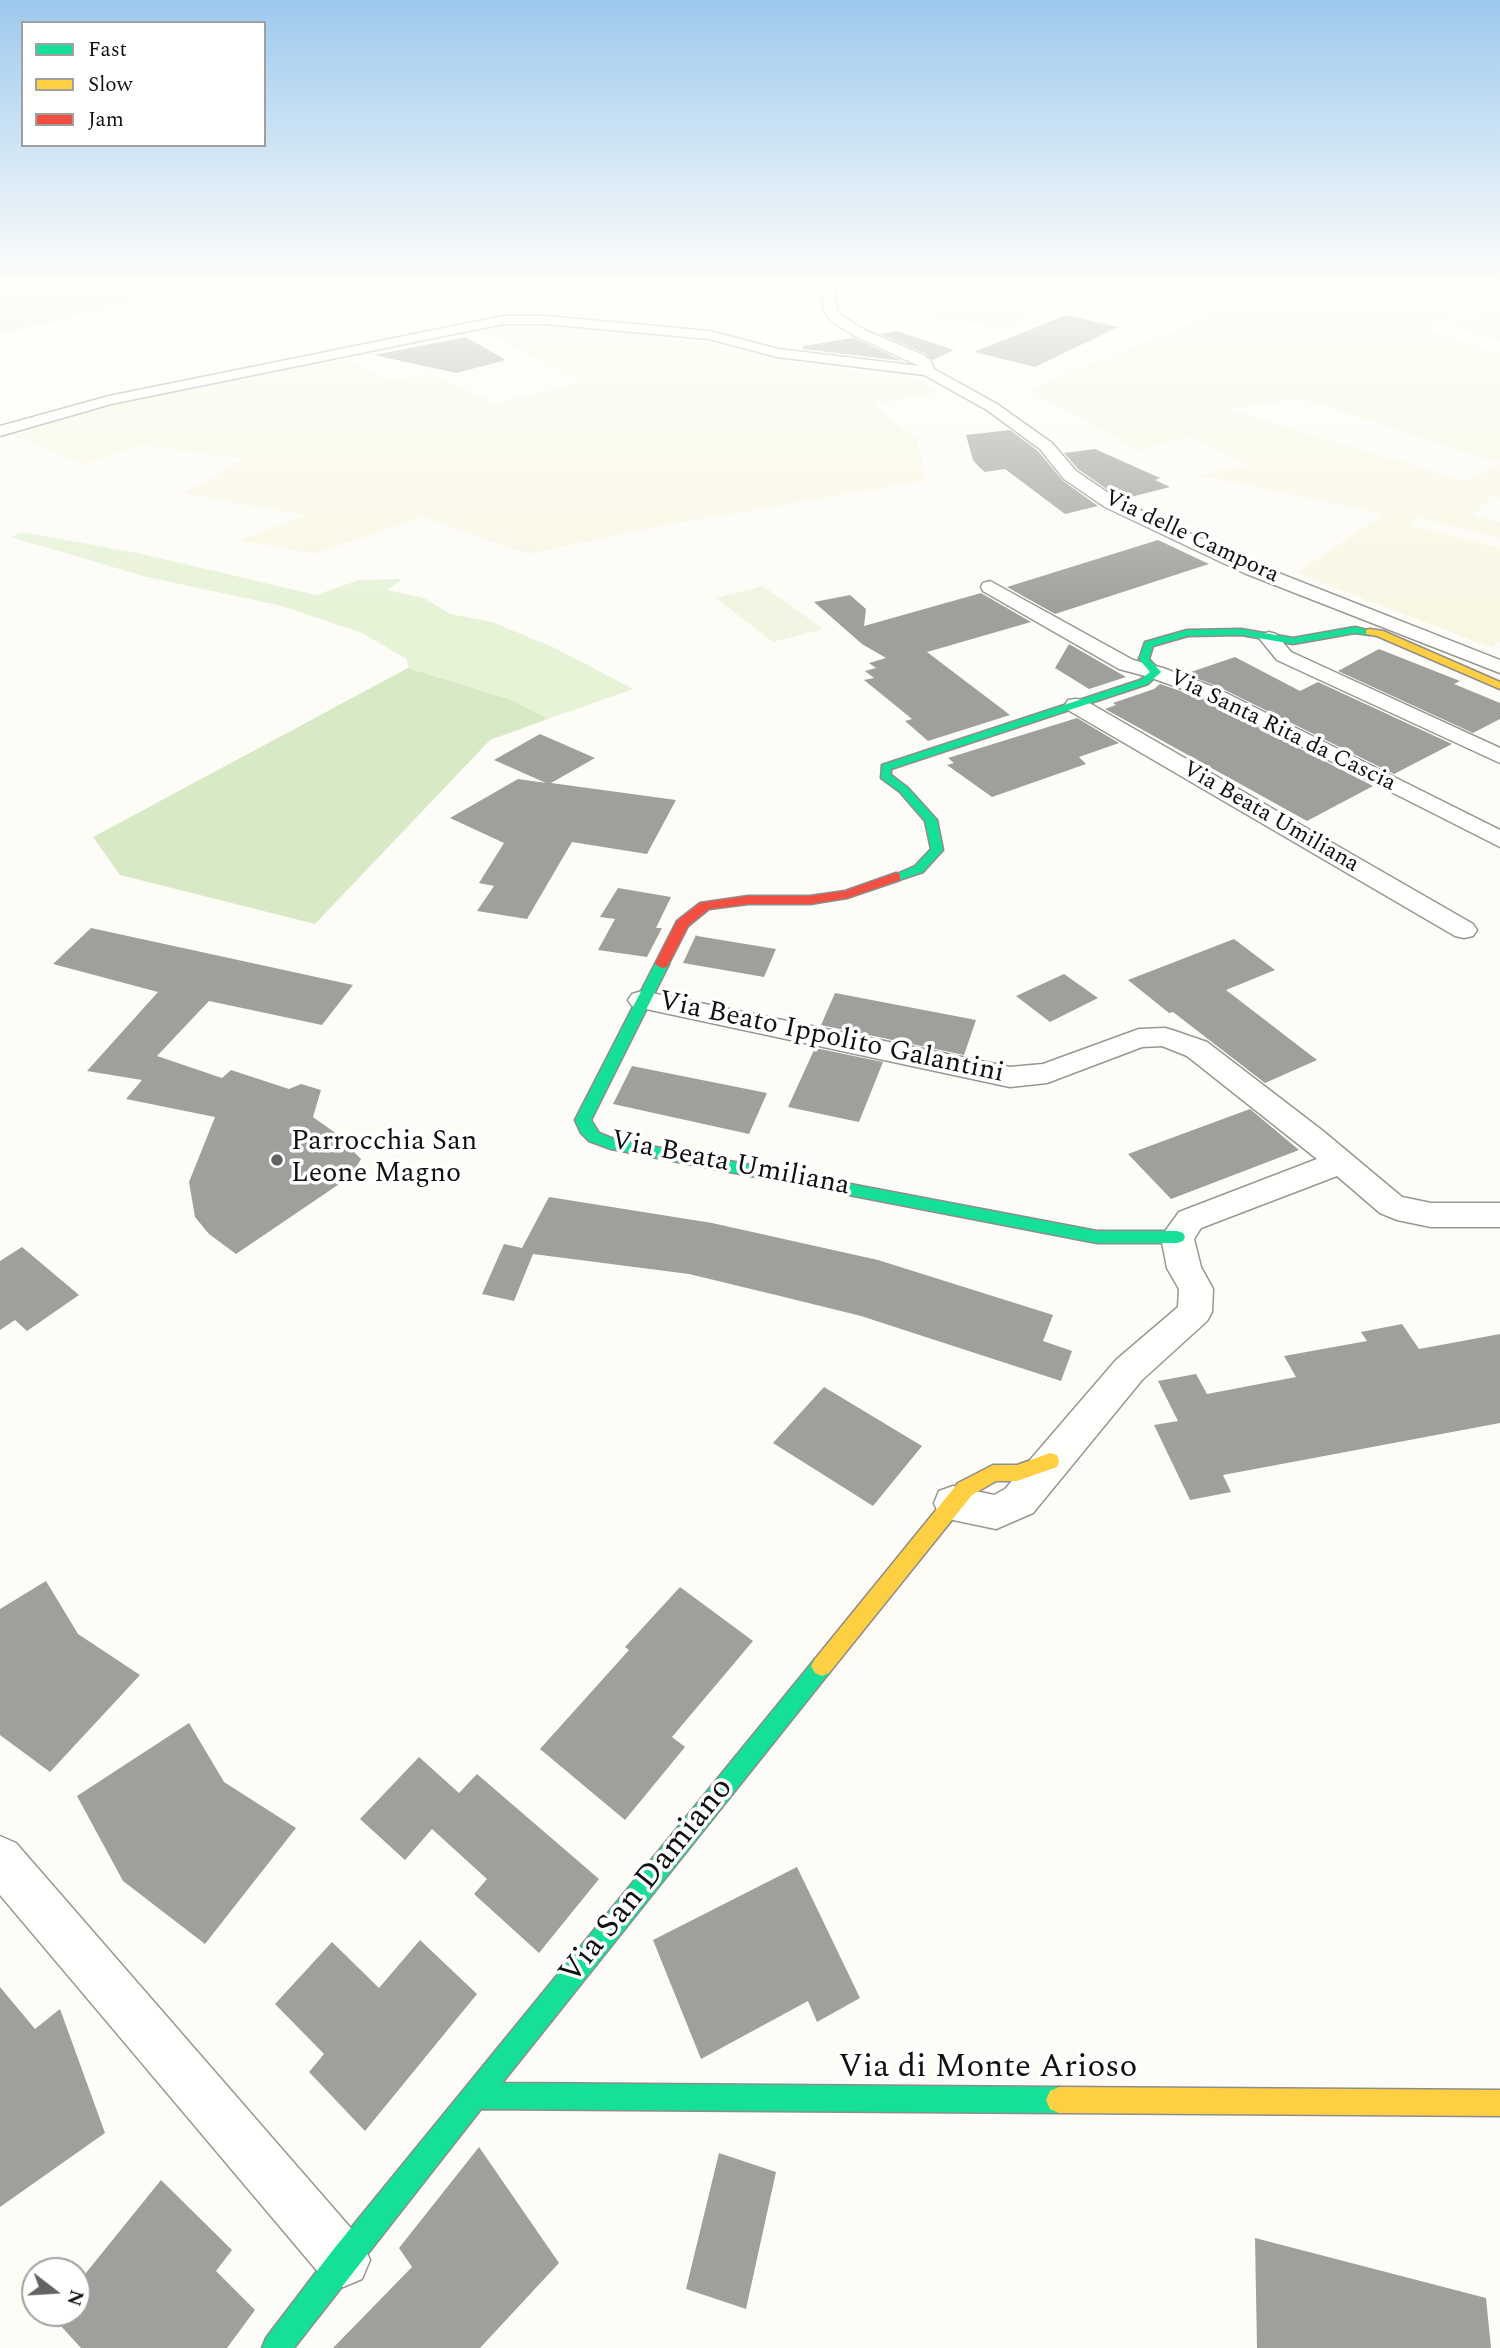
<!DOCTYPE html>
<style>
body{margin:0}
#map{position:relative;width:1500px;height:2348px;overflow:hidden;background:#fdfcf7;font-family:Spectral,serif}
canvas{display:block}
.legend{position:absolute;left:21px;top:21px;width:245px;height:126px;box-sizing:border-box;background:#fff;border:2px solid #a0a0a0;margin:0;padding:9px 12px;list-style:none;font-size:21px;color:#111}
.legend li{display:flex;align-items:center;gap:14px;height:35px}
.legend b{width:35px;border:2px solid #a0a0a0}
.north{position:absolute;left:21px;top:2257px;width:70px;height:70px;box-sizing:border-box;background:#fff;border:2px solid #a0a0a0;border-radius:50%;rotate:107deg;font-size:19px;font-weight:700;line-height:28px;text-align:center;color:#111}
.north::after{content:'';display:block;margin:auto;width:24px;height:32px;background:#646362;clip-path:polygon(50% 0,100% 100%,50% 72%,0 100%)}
</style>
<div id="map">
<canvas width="1500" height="2348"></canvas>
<ul class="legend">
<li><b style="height:9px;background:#16e098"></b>Fast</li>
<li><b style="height:9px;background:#ffcf43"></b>Slow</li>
<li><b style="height:9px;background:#f24e42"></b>Jam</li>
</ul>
<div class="north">N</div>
</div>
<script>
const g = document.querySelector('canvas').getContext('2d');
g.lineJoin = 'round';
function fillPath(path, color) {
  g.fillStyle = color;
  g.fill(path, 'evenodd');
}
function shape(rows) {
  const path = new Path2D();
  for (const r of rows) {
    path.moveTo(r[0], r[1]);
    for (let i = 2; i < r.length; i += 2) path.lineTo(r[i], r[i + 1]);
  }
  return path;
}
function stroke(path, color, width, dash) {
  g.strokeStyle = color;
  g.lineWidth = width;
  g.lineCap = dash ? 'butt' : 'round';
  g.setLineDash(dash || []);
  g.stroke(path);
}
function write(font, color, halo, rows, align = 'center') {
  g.font = font + ' Spectral,serif';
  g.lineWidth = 7;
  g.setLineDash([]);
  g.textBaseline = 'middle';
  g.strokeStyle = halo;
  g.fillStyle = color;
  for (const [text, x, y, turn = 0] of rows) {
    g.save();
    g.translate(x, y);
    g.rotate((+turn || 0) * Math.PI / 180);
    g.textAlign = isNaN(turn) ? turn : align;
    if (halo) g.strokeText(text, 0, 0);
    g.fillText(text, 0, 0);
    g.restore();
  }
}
fillPath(shape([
 [832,282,1500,282,1500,297,1424,328,1500,354,1500,463,1298,398,1229,410,1465,481,1500,464,1500,498,1492,496,1473,515,1500,522,1500,538,1418,517,1409,524,1500,548,1500,641,1492,648,1297,573,1383,514,1198,475,1248,465,1190,436,1140,451,1028,390,1210,316,1094,282,1007,329,863,305,838,315],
 [1500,306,1500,342,1446,325],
 [555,322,662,331,733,350,789,360,787,364,914,378,938,392,874,405,918,440,925,481,677,523,527,554,423,517,314,554,240,540,306,515,184,494,243,459,143,445,85,465,13,435,116,403,342,358,391,380,430,374,495,403,582,382,477,329,513,323]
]), '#f9f7e4');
fillPath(shape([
 [21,532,138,553,316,595,359,580,402,579,388,590,424,598,450,614,492,622,555,648,633,689,548,719,512,700,408,668,407,659,362,633,282,606,143,576,11,537]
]), '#e7f3d7');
fillPath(shape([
 [408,668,512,700,548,719,490,740,315,924,120,875,93,837]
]), '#d8eac5');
fillPath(shape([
 [0,282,209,282,0,335]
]), '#e9eedb');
fillPath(shape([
 [763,586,823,629,773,642,716,598]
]), '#f0f6e1');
fillPath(shape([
 [1066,315,1118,327,1035,367,974,352],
 [897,331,954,350,933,360,924,353,880,334],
 [466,337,506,360,456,373,374,355],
 [853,338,854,338,903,361,803,349,803,346],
 [1010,430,1038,451,1063,481,1098,506,1065,514,1005,469,985,472,979,467,973,460,966,435],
 [1095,449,1160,478,1155,480,1170,487,1123,499,1118,497,1078,469,1064,453],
 [1158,540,1209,564,1055,614,1007,587],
 [981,593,1031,622,927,652,1010,715,928,741,905,721,912,719,864,680,874,678,865,671,876,668,869,663,886,658,862,644,814,602,850,595,866,609,864,626],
 [1069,644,1126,677,1089,689,1055,668],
 [1379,649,1460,681,1454,684,1500,703,1500,719,1473,733,1338,671],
 [1235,657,1300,691,1318,682,1452,744,1394,774,1217,686,1185,674],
 [1160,684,1201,698,1373,786,1307,821,1105,709,1116,705,1113,703,1154,689],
 [1077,718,1119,743,1079,757,1086,764,992,797,947,765,954,763,948,758],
 [540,734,595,758,551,783,676,800,647,854,572,842,527,919,477,911,494,886,479,883,504,843,450,818,518,779,546,783,494,760],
 [618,888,671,897,656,928,662,928,647,957,598,950,615,919,600,917],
 [91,928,353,985,322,1025,209,1001,157,1056,222,1078,231,1070,289,1089,301,1084,321,1090,313,1117,334,1132,361,1159,351,1176,236,1254,209,1234,195,1217,189,1182,215,1117,126,1099,142,1080,87,1071,158,992,53,964],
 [696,935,697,936,776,949,764,977,683,963],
 [1234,939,1275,970,1226,990,1317,1060,1265,1083,1173,1012,1169,1013,1128,980],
 [1064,974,1098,998,1050,1022,1016,996],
 [835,993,976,1020,964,1055,821,1025],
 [815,1048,883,1062,859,1122,788,1107],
 [632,1066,767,1093,749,1134,613,1104],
 [1250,1109,1299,1150,1171,1199,1128,1154],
 [549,1197,712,1223,878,1260,1053,1315,1043,1341,1072,1351,1061,1381,861,1316,780,1296,689,1274,533,1254,514,1301,482,1294,504,1244,522,1248],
 [22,1247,79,1295,27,1331,15,1320,0,1330,0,1261],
 [1402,1324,1419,1349,1500,1334,1500,1423,1223,1475,1231,1492,1190,1500,1154,1425,1178,1421,1158,1381,1196,1374,1207,1394,1296,1377,1284,1356,1367,1341,1361,1332],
 [824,1387,922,1446,873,1506,773,1443],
 [46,1581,78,1634,140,1675,50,1772,0,1735,0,1609],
 [680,1587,753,1641,672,1737,685,1747,625,1820,540,1749,629,1650,625,1647],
 [189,1723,224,1782,296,1828,205,1944,123,1881,77,1796],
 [419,1757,459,1793,477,1774,599,1879,539,1953,474,1894,487,1879,432,1829,405,1860,360,1819],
 [797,1867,860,1998,817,2022,808,2001,701,2059,653,1940],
 [420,1940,477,1994,365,2131,309,2072,324,2054,275,2004,332,1942,379,1988],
 [0,1987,35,2029,60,2009,105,2133,0,2207],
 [479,2147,559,2263,480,2348,333,2348,412,2267,399,2248],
 [719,2153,776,2172,746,2309,686,2289],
 [161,2180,232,2250,216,2271,255,2310,227,2348,81,2348,49,2313,77,2313,77,2284],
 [1255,2238,1486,2298,1491,2348,1257,2348]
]), '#a19f9c');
const street = shape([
 [821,282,833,282,837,311,841,315,865,330,923,355,930,360,934,369,997,404,1052,443,1076,471,1117,499,1258,565,1500,660,1500,673,1244,573,1105,507,1064,479,1040,449,987,410,924,375,777,357,709,339,546,324,503,324,111,404,0,436,0,426,109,396,503,316,546,316,710,331,778,349,919,366,855,336,831,321,824,311,821,282],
 [990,581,1133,660,1163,668,1216,688,1500,830,1500,847,1202,696,1149,677,1119,669,983,591,981,587,983,583,990,581],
 [1269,632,1276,634,1291,652,1500,748,1500,763,1277,660,1259,638,1262,634,1269,632],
 [1076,699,1084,700,1473,924,1477,930,1473,936,1464,938,1455,936,1068,710,1065,705,1068,700,1076,699],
 [642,991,1010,1067,1043,1064,1139,1029,1165,1028,1175,1031,1207,1042,1323,1131,1402,1197,1431,1203,1500,1203,1500,1227,1431,1227,1397,1220,1380,1213,1337,1176,1201,1228,1194,1239,1201,1267,1213,1289,1212,1312,1207,1321,1142,1380,1033,1513,996,1529,953,1520,939,1515,934,1503,939,1491,953,1486,994,1495,1005,1489,1116,1360,1178,1307,1179,1289,1167,1268,1161,1237,1179,1212,1317,1159,1187,1056,1162,1046,1142,1047,1047,1083,1010,1087,632,1006,628,1000,632,994,642,991],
 [0,1836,16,1843,362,2241,370,2260,362,2279,343,2287,324,2279,0,1895,0,1836]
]);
const fast = shape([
 [1355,627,1375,632,1370,635,1355,633,1293,644,1241,635,1188,636,1153,646,1149,659,1161,672,1148,684,891,769,891,775,908,788,937,820,943,850,923,872,896,881,890,877,915,866,931,849,925,821,900,792,881,778,882,765,1140,680,1150,672,1139,659,1145,642,1187,630,1241,629,1293,638,1355,627],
 [662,960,669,964,591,1120,599,1133,614,1139,1097,1231,1177,1231,1183,1233,1185,1237,1183,1241,1177,1243,1097,1243,611,1149,589,1141,581,1133,575,1120,655,964,662,960],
 [822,1656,829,1659,833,1666,829,1673,502,2083,1059,2087,1068,2091,1072,2100,1068,2109,1059,2113,481,2109,294,2348,262,2348,266,2338,333,2250,815,1659,822,1656]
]);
const slow = shape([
 [1370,629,1383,631,1500,682,1500,689,1377,636,1366,634,1366,630,1370,629],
 [1050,1453,1057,1455,1059,1461,1057,1467,1017,1481,996,1481,972,1495,829,1673,822,1676,815,1673,811,1666,815,1659,958,1483,993,1465,1017,1465,1050,1453],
 [1059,2087,1500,2090,1500,2116,1059,2113,1050,2109,1046,2100,1050,2091,1059,2087]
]);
const jam = shape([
 [896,873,900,874,900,880,847,898,810,904,748,904,709,909,688,926,667,967,662,968,655,964,677,921,700,903,748,896,810,896,845,891,896,873]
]);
stroke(street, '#979795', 3);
stroke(fast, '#8e8d8b', 3);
stroke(slow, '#8e8d8b', 3);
stroke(jam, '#8e8d8b', 3);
fillPath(street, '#fffffe');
fillPath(fast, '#16e098');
fillPath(slow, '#ffcf43');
fillPath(jam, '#f24e42');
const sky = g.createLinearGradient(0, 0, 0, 610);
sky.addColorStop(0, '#9dc9ee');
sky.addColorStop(0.46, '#fefefb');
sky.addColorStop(1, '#fefefb00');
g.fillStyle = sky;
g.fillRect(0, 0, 1500, 610);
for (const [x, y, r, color] of [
 [277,1160,7,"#646362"]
]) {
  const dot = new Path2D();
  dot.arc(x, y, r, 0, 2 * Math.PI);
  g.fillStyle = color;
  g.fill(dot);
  stroke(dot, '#fff', 2.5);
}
write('23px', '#111', '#fff', [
 ["Via delle Campora",1191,538,25],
 ["Via Santa Rita da Cascia",1282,732,26],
 ["Via Beata Umiliana",1270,818,30]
]);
write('28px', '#111', '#fff', [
 ["Via Beato Ippolito Galantini",831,1039,12],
 ["Via Beata Umiliana",730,1165,11]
]);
write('28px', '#111', '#fff', [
 ["Parrocchia San",291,1144],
 ["Leone Magno",291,1176]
], 'left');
write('33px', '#111', '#fff', [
 ["Via San Damiano",648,1882,-51],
 ["Via di Monte Arioso",988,2070]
]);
</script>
